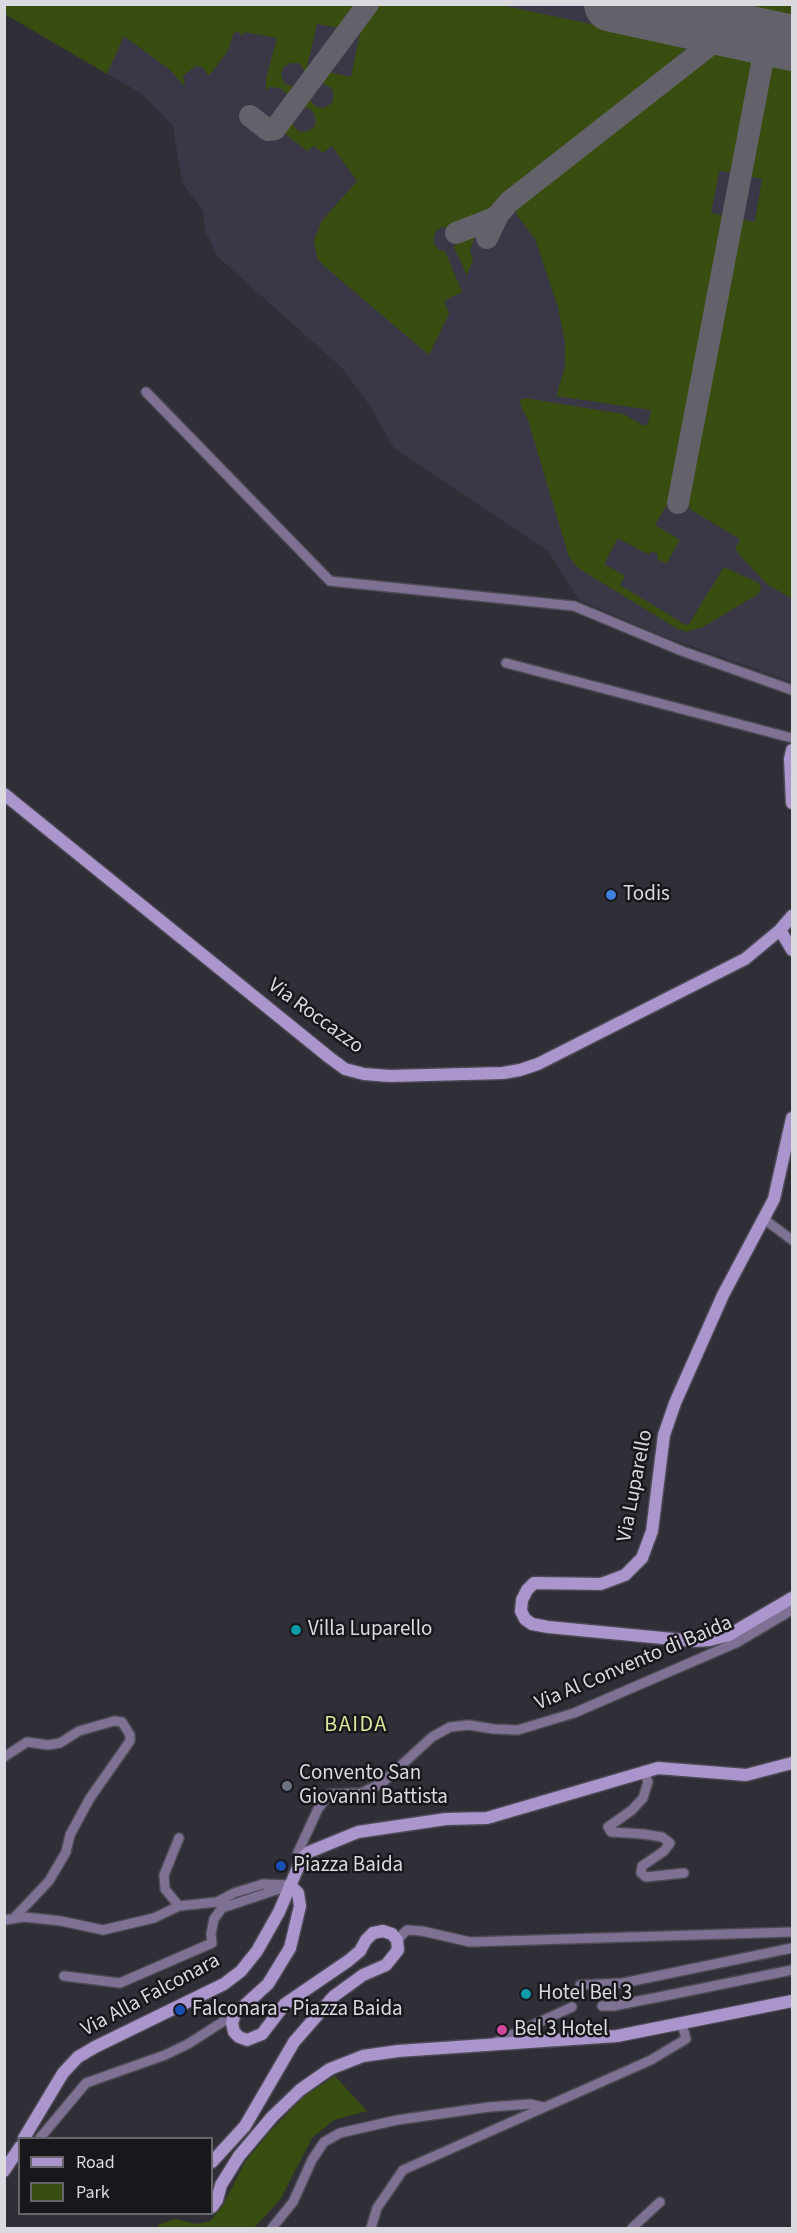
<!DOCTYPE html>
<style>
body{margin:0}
#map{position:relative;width:797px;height:2233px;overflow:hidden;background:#302f38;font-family:"Source Sans 3",sans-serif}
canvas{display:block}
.frame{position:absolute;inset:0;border:6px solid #dad9df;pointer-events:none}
.legend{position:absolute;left:18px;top:2137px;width:195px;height:78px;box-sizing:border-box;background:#18171c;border:2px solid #66656a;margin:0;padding:8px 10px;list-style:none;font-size:18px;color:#dad9df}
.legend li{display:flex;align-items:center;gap:12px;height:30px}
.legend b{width:30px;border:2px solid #66656a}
</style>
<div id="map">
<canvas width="797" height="2233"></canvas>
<div class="frame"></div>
<ul class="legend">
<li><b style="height:8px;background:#ab95cd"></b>Road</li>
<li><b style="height:16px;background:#394d10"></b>Park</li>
</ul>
</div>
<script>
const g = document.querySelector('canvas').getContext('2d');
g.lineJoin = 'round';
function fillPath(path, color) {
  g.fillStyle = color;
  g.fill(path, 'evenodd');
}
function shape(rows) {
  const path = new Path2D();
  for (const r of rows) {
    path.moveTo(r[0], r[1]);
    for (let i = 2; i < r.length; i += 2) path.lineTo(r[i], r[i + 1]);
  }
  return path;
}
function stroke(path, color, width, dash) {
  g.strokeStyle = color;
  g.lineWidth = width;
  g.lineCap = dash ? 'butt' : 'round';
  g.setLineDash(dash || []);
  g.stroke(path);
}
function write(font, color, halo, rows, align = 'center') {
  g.font = font + ' "Source Sans 3",sans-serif';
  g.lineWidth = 5;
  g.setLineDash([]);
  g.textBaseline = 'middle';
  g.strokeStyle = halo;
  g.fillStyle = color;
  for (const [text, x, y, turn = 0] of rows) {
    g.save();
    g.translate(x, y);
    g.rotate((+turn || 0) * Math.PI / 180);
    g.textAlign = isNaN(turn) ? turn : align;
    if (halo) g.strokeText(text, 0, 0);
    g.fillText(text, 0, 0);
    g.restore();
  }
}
fillPath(shape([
 [5,4,792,5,792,682,660,635,579,600,548,551,394,448,368,403,342,368,218,257,205,230,203,211,182,182,173,126,142,94,5,14]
]), '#3a3847');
fillPath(shape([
 [5,4,358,4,358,5,340,28,317,24,307,67,310,68,305,74,302,66,298,63,290,63,283,68,281,75,284,83,287,85,296,87,288,99,286,93,280,88,270,87,266,92,266,79,277,38,244,32,243,36,238,32,234,33,227,52,209,76,202,67,196,66,183,76,185,87,170,70,124,36,107,74,5,14],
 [376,5,500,5,682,43,687,48,514,190,486,215,452,229,442,227,436,231,434,236,434,244,439,250,445,251,462,292,444,301,449,314,429,355,324,266,317,258,314,240,321,222,357,181,332,146,322,153,314,146,307,151,283,132,291,120,295,128,301,132,308,131,314,127,316,120,313,112,308,108,300,108,309,96,312,103,317,107,324,108,332,103,334,95,331,88,324,84,318,84,327,72,351,77,360,33,356,32],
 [728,5,792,5,792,18],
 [713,50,751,58,754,61,754,69,734,173,719,171,711,213,721,215,726,221,675,491,655,525,680,540,666,564,657,559,658,554,651,551,649,555,618,538,604,564,625,576,620,585,686,625,689,624,724,567,759,583,761,589,758,594,703,627,686,632,676,628,578,568,569,557,528,420,521,407,520,400,525,398,623,414,642,425,647,425,651,413,650,410,644,409,556,396,565,367,565,343,558,307,535,239,517,215,515,206,703,53],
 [775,63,792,67,792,599,767,584,747,563,735,549,740,539,691,510,686,499,738,224,743,220,755,222,762,179,747,176,768,68,770,64],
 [476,233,470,251,473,259,467,276,454,247,458,241],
 [335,2076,367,2111,334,2120,312,2138,280,2200,254,2228,155,2228,160,2224,175,2219,197,2224,210,2221,222,2207,245,2162,267,2135,304,2096]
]), '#394d10');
stroke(shape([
 [250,116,268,130,275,129,368,4],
 [456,233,492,219,498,215],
 [487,238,498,215,509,202,729,30],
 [678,503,767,38]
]), '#63626a', 22);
stroke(shape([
 [612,4,792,43]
]), '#63626a', 56);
const street = shape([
 [146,392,330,581,574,606,682,651,792,690],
 [506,663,792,738],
 [764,1219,792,1240],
 [4,1757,27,1742,48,1745,60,1743,79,1731,114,1721,122,1722,130,1735,130,1741,90,1798,70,1835,66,1852,49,1881,13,1919],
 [645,1772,648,1782,643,1798,632,1810,608,1827,611,1832,643,1834,662,1837,670,1843,664,1851,642,1866,641,1873,646,1877,684,1873],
 [179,1838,164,1875,165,1889,179,1906],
 [302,1858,298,1852,318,1809,329,1794,361,1793,382,1783,432,1737,450,1727,469,1725,494,1729,518,1730,574,1713,738,1642,792,1610],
 [4,1920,24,1917,61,1921,103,1930,154,1918,179,1906,217,1902,234,1893,263,1884,290,1885],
 [397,1940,407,1930,422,1931,470,1942,792,1932],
 [64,1976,120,1983,212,1943,211,1934,214,1919,222,1908,282,1888],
 [580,1985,623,1983,792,1948],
 [602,2006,613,2006,664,1996,792,1970],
 [496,2042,572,2007],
 [40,2138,86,2083,165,2055,188,2044,235,2014],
 [272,2228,293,2202,312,2160,324,2142,340,2133,397,2120,489,2107,530,2104,543,2107],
 [371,2228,377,2208,403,2170,651,2060,686,2039,682,2023],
 [632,2228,660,2202]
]);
const secondary = shape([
 [792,750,790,759,792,803],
 [4,794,330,1058,345,1069,364,1074,390,1076,503,1073,520,1070,538,1064,745,959,780,930,792,916],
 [780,930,792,950],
 [792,1118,774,1199,723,1295,675,1403,664,1435,652,1531,642,1558,625,1575,601,1584,534,1583,527,1590,522,1600,521,1611,525,1619,532,1624,548,1627,694,1641,710,1640,729,1635,792,1598],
 [24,2138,63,2073,78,2057,95,2047,224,1984,241,1971,257,1951,279,1912,302,1858,309,1852,358,1832,446,1819,487,1818,658,1768,746,1775,792,1763],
 [212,2162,245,2126,294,2042,334,1996,363,1975,386,1965,398,1950,397,1940,392,1934,383,1931,373,1933,366,1940,360,1951,348,1961,285,2004,262,2034,247,2040,239,2037,234,2032,232,2023,235,2014,268,1984,290,1948,300,1906,298,1893,290,1885],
 [4,2171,20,2147],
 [212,2207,217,2200,221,2185,239,2156,272,2117,300,2090,330,2069,363,2056,398,2051,617,2036,792,2001]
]);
stroke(street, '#4b4a53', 12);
stroke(secondary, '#4b4a53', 15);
stroke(street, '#7e7194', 9);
stroke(secondary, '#ab95cd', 12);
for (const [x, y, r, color] of [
 [611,895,6,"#3f7fe0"],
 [296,1630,6,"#0f9aa8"],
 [287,1786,6,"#6b7280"],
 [281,1866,6,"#1a4fb4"],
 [526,1994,6,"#0f9aa8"],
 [180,2010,6,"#1a4fb4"],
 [502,2030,6,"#d1479c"]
]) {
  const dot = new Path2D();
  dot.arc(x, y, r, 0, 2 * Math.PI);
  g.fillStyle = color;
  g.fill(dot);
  stroke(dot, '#18171c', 2);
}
write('21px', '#dad9df', '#18171c', [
 ["Todis",623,895],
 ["Villa Luparello",308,1630],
 ["Convento San",299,1774],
 ["Giovanni Battista",299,1798],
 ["Piazza Baida",293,1866],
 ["Hotel Bel 3",538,1994],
 ["Falconara - Piazza Baida",192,2010],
 ["Bel 3 Hotel",514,2030]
], 'left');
write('21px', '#dad9df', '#18171c', [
 ["Via Roccazzo",315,1017,36],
 ["Via Luparello",636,1486,-79],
 ["Via Al Convento di Baida",634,1664,-23],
 ["Via Alla Falconara",151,1996,-28]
]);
g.letterSpacing = '1.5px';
write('22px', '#d9e89b', '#18171c', [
 ["BAIDA",356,1726]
]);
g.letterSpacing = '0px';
</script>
